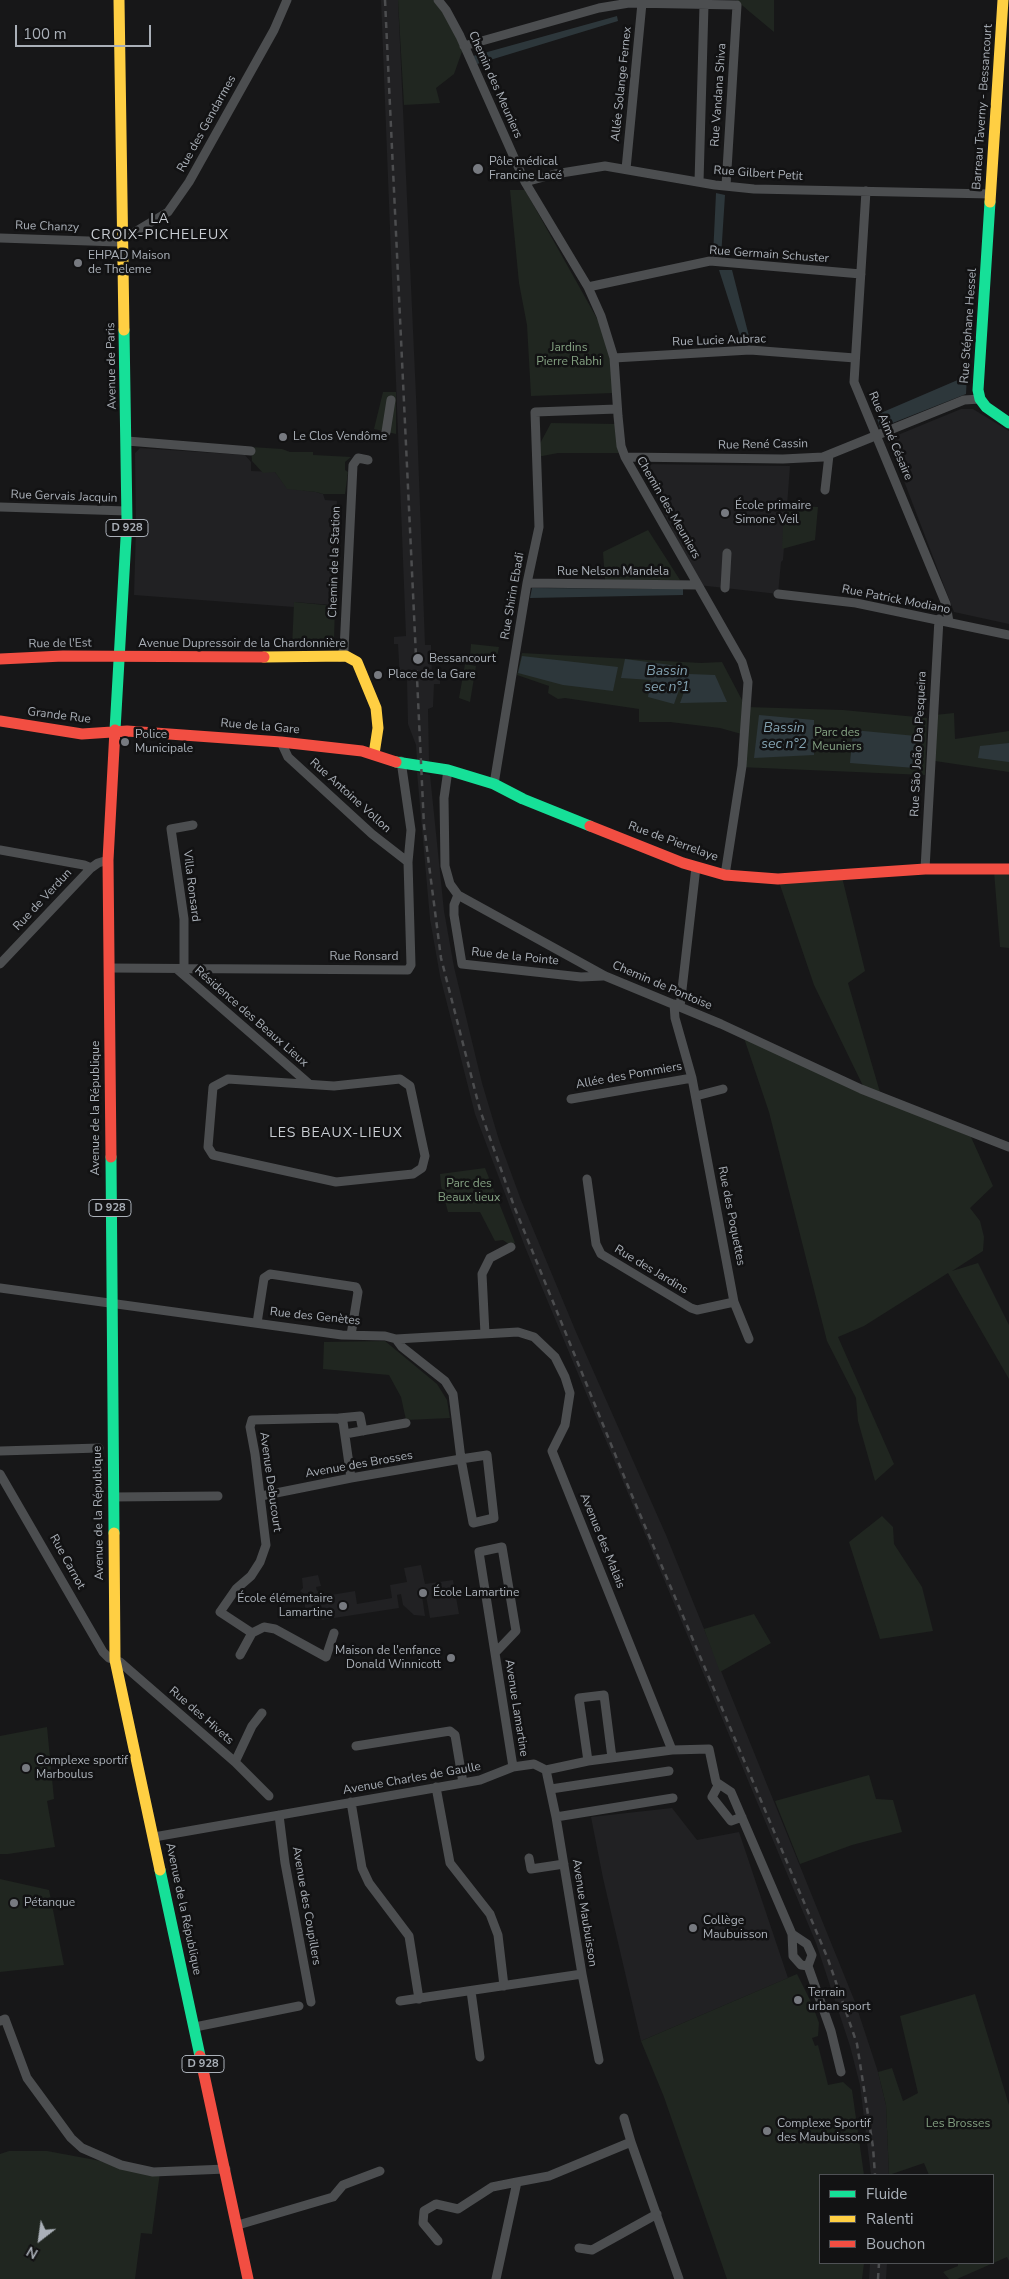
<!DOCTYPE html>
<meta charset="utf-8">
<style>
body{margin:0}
#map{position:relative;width:1009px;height:2279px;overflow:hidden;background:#171718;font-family:"Nunito Sans",sans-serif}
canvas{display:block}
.legend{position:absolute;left:819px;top:2174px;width:175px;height:90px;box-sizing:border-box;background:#121213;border:1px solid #4f5155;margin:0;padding:6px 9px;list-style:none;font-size:15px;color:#aab0b8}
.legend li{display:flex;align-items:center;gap:10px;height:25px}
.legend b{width:25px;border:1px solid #4f5155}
.north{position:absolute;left:15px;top:2214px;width:50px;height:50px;-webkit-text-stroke:4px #121213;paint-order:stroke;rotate:210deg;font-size:14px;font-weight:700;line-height:20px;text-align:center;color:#aab0b8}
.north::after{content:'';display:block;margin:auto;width:18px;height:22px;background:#aab0b8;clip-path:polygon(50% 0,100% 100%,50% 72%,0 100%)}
.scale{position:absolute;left:15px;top:25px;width:136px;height:22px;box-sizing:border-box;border:2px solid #aab0b8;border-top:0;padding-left:6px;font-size:15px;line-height:18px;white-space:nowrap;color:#aab0b8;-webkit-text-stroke:4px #121213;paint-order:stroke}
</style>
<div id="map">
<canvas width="1009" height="2279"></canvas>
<ul class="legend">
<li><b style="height:6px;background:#16e098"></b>Fluide</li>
<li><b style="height:6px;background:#ffcf43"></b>Ralenti</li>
<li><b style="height:6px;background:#f24e42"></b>Bouchon</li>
</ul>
<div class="north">N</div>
<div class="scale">100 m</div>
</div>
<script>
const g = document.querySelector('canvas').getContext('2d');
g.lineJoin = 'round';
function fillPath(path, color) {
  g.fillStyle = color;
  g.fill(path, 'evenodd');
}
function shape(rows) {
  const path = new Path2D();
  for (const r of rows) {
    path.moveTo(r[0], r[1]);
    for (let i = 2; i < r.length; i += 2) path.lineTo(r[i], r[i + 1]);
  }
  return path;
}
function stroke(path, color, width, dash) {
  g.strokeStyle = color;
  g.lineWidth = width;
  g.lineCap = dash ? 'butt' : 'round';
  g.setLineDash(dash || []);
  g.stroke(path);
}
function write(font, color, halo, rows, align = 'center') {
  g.font = font + ' "Nunito Sans",sans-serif';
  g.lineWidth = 5;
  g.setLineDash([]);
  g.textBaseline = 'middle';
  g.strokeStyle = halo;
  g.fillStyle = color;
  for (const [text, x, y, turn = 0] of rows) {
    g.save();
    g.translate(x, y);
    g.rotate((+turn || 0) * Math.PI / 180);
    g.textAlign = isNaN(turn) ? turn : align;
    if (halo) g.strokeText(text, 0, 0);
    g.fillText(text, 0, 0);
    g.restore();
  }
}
fillPath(shape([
 [381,0,398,0,416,396,425,645,431,645,432,677,440,677,440,684,434,684,433,707,428,709,429,761,417,760,416,745,408,724,407,680,400,680,398,644,394,644,394,637,406,636],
 [961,409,973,409,1009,431,1009,624,954,612,888,439],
 [140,448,245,455,251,462,251,471,275,472,287,488,316,492,323,494,325,500,337,501,333,554,335,556,337,594,333,598,332,605,294,602,294,607,134,595,136,527,135,453],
 [641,464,790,466,783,560,781,562,778,594,698,585],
 [417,772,430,775,444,911,454,967,482,1083,499,1140,521,1200,576,1332,666,1535,855,2002,878,2072,886,2105,889,2175,871,2175,860,2085,850,2046,816,1943,525,1247,475,1114,440,976,430,919],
 [421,1565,425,1584,453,1580,459,1614,430,1618,426,1595,422,1596,425,1616,414,1615,403,1605,401,1594,397,1595,399,1608,334,1618,333,1615,331,1616,331,1618,322,1620,319,1613,316,1617,305,1608,304,1594,300,1591,303,1588,302,1578,318,1575,321,1586,316,1587,317,1591,322,1592,329,1604,332,1603,331,1595,355,1591,357,1604,392,1598,390,1585,407,1582,404,1568],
 [672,1808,697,1840,739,1832,788,1978,641,2041,603,1878,591,1817],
 [870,2263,887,2263,886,2279,869,2279]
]), '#212123');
fillPath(shape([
 [398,0,433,0,446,10,464,46,454,74,436,88,440,103,404,105],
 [736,0,774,0,774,32,750,12],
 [510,190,525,190,599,322,611,359,613,393,531,396,527,325,519,283],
 [383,392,396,392,396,434,374,429],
 [551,423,616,424,622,453,558,453,537,457,536,451],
 [251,447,282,449,290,452,313,452,313,455,351,457,345,462,345,470,348,472,345,494,323,494,316,492,287,489,275,472,263,473,252,461],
 [784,505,818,507,815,540,782,549],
 [648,530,680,580,605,580,603,552],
 [294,602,335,606,334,640,328,649,292,649],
 [471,644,499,647,496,662,470,657],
 [522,653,701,663,722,662,742,700,745,731,747,707,843,710,927,718,925,775,739,767,745,735,720,728,670,722,639,722,639,709,565,698,558,699,548,693,549,686,517,675],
 [465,664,476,666,470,702,459,698],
 [954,713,955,739,1009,731,1009,772,935,761,935,715],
 [1009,870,1009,948,1000,947,994,871],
 [841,873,865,971,848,983,882,1099,971,1137,993,1186,970,1208,980,1221,984,1237,983,1251,952,1271,978,1263,1009,1325,1009,1379,948,1273,864,1326,838,1337,894,1464,875,1481,858,1421,856,1398,827,1341,769,1112,743,1035,867,1094,814,985,778,879],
 [485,1168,515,1243,510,1245,503,1240,495,1241,480,1212,448,1212,441,1186,440,1174],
 [385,1341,437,1384,447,1400,450,1418,406,1420,401,1397,389,1375,323,1369,324,1342],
 [882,1516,893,1527,894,1544,922,1587,933,1631,880,1639,849,1542],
 [754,1614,771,1643,720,1672,704,1629],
 [47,1727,54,1799,47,1801,55,1847,8,1854,0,1854,0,1736],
 [869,1775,876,1799,893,1800,902,1832,852,1845,800,1864,775,1801],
 [0,1879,49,1890,64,1965,0,1972],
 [797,1974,812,2004,819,2023,818,2036,812,2038,815,2046,818,2045,828,2085,843,2082,852,2090,864,2175,820,2175,820,2263,864,2263,862,2279,727,2279,664,2097,641,2041],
 [975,1994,1009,2105,1009,2261,1007,2257,957,2279,949,2279,943,2272,958,2266,958,2263,993,2263,993,2175,929,2175,924,2163,889,2175,886,2105,878,2072,892,2068,903,2101,918,2093,900,2016],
 [9,2151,47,2151,160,2172,152,2234,141,2233,135,2279,0,2279,0,2154]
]), '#202620');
fillPath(shape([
 [617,16,618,21,477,64,473,56],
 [716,193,725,195,721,257,713,256],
 [719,270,732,270,751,344,743,345],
 [967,376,966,394,880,428,876,415],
 [532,588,683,589,683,595,530,598],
 [522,656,618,667,613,691,563,685,518,673],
 [625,659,686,667,683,675,688,677,689,674,715,675,727,702,680,703,684,692,679,690,674,704,648,697,651,680,621,678],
 [759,715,814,720,814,755,754,758],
 [853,730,916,736,915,768,850,763],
 [1009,743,1009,762,978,758,980,746]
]), '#2d373b');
stroke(shape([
 [438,0,446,10,460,36,525,182,588,287,601,316,614,358,618,416,621,446,625,457,742,662,748,682,742,766,725,875],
 [464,46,599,8,629,3,737,5,726,186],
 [626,169,642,3],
 [525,182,555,174,605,166,715,185,754,189,991,194],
 [699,182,704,5],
 [866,191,854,382,946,604,949,622],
 [0,238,118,242,168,212,189,182,274,30,287,0],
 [588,287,710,261,861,274],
 [614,358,750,350,855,358],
 [386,432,391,400],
 [127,441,251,451],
 [625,457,783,459,823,457,964,400,980,399],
 [825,490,829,455],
 [0,507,127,511],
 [527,583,698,585],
 [725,588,727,553],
 [778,594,856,603,1009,635],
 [340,657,344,650,353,465,358,458,368,460],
 [281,742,288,757,372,834,408,862],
 [448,770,444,798,445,866,450,884,458,895,605,976,721,1024,861,1089,1009,1147],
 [494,784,527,583,539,527,535,412,617,409],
 [0,850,84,865,91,868],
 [925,869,939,619],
 [458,895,454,905,454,915,462,964,581,977,603,976],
 [0,964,91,868,98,863,108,860],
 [109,968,408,970,411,965,408,862,411,830,401,761],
 [177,969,308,1083],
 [184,969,184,919,171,829,193,825],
 [674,1004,675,1018,692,1078,734,1302,749,1339],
 [680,1007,696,867],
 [228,1079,334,1086,400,1079,410,1086,425,1156,422,1168,413,1174,336,1182,213,1155,208,1147,213,1087,228,1079],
 [696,1096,723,1089],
 [571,1099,692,1078],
 [587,1179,596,1244,601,1254,691,1308,697,1310,734,1302],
 [0,1288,342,1335,385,1336,396,1339,518,1332,534,1337,555,1357,565,1377,570,1393,565,1425,552,1451,672,1750],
 [257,1323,264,1278,270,1274,356,1287,358,1292,351,1335],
 [485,1334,482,1274,490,1258,511,1247],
 [339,1418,360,1416,363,1431],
 [345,1434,406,1423],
 [0,1451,99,1448],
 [0,1474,103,1652,109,1658,120,1662,235,1762,269,1796],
 [261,1496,351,1478,461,1459,487,1455,494,1518,473,1523,461,1459,453,1394,445,1381,402,1347,396,1339],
 [113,1497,218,1496],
 [252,1633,264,1627,275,1629,326,1657,334,1633],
 [495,1653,516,1631,502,1547,479,1552,513,1767],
 [240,1655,252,1633,220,1612,236,1589,251,1576,260,1562,266,1545,255,1454,250,1427,252,1420,339,1418,343,1422,351,1478],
 [356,1746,450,1731,455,1735,463,1783],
 [588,1761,579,1698,604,1695,612,1758],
 [235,1762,252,1726,262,1713],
 [546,1770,556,1817,582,1974,599,2060],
 [719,1784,712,1797,731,1821,742,1817],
 [436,1787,450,1863,490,1914,498,1935,504,1986],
 [551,1789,669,1771],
 [351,1802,362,1868,369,1883,409,1936,419,1999],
 [279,1815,285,1863,311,2002],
 [556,1817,673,1798],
 [154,1837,480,1780,513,1767,534,1764,546,1770,588,1761,672,1750,709,1749,716,1782,731,1792,792,1934,807,1944,812,1955,808,1966,831,2031,841,2072],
 [529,1858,531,1869,564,1864],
 [792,1934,793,1956,801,1965,808,1966],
 [471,1991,480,2057],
 [400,2001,582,1974],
 [0,2021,5,2019,27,2078,71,2138,82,2148,121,2165,153,2172,226,2169],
 [195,2027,299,2006],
 [624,2118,631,2142],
 [238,2225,333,2197,343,2185,380,2171],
 [438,2241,423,2223,424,2211,436,2204,458,2209,492,2187,517,2182],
 [579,2248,592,2250,657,2214],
 [496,2279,517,2182,549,2176,631,2142,679,2279]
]), '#4c4e50', 9);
stroke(shape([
 [990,202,978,390,980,399,986,407,1009,423],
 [115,730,127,521,124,330],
 [396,762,448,770,494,784,523,799,590,826],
 [111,1157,114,1533],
 [160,1870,200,2056]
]), '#16e098', 11);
stroke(shape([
 [119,0,124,330],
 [990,202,1003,0],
 [264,657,346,656,357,662,376,708,378,728,374,754],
 [114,1533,115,1660,160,1870]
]), '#ffcf43', 11);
stroke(shape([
 [0,659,63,656,264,657],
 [0,721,82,734,127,731,281,742,362,751,396,762],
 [590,826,683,863,725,875,778,879,925,869,1009,869],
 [111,1157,108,860,115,730],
 [200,2056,248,2279]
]), '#f24e42', 11);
stroke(shape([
 [385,0,424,826,441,958,480,1110,514,1206,628,1486,828,1959,857,2044,873,2147,875,2175],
 [878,2279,879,2263]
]), '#4c4d4f', 2.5, [6, 5]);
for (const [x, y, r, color] of [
 [478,169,6,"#777a80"],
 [78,263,5,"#777a80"],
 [283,437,5,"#777a80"],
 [725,513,5,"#777a80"],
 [418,659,6,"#777a80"],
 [378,675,5,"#777a80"],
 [125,742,5,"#777a80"],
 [423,1593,5,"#777a80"],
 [343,1606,5,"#777a80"],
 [451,1658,5,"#777a80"],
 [26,1768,5,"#777a80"],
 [14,1903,5,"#777a80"],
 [693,1928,5,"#777a80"],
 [798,2000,5,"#777a80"],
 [767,2131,5,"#777a80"]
]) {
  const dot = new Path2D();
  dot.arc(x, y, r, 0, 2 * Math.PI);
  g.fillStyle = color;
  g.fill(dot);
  stroke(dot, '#121213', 2);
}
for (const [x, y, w] of [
 [127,528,42],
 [110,1208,42],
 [203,2064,42]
]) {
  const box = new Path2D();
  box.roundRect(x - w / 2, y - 8.5, w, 17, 4);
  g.fillStyle = '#121213';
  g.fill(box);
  stroke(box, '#aab0b8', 1);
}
write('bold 11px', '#aab0b8', null, [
 ["D 928",127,528],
 ["D 928",110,1208],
 ["D 928",203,2064]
]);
write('12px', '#aab0b8', '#121213', [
 ["Allée Solange Fernex",622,84,-84],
 ["Chemin des Meuniers",495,85,66],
 ["Rue Vandana Shiva",719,95,-86],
 ["Barreau Taverny - Bessancourt",983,107,-86],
 ["Rue des Gendarmes",207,124,-61],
 ["Rue Gilbert Petit",758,174,4],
 ["Rue Chanzy",47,227,2],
 ["Rue Germain Schuster",769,255,4],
 ["Rue Stéphane Hessel",969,326,-86],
 ["Rue Lucie Aubrac",719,341,-2],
 ["Avenue de Paris",112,366,-91],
 ["Rue Aimé Césaire",890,436,67],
 ["Rue René Cassin",763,445,-1],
 ["Rue Gervais Jacquin",64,497,2],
 ["Chemin des Meuniers",668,508,60],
 ["Chemin de la Station",335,562,-88],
 ["Rue Nelson Mandela",613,572],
 ["Rue Shirin Ebadi",513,596,-80],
 ["Rue Patrick Modiano",896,600,11],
 ["Rue de l'Est",60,644,-1],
 ["Avenue Dupressoir de la Chardonnière",242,644],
 ["Grande Rue",59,716,7],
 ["Rue de la Gare",260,727,5],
 ["Rue São João Da Pesqueira",919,744,-87],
 ["Rue Antoine Vollon",350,796,42],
 ["Rue de Pierrelaye",673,842,20],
 ["Villa Ronsard",191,886,83],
 ["Rue de Verdun",43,900,-47],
 ["Rue Ronsard",364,957],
 ["Rue de la Pointe",515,957,6],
 ["Chemin de Pontoise",662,986,23],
 ["Résidence des Beaux Lieux",251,1017,41],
 ["Allée des Pommiers",629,1076,-10],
 ["Avenue de la République",96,1108,-90],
 ["Rue des Poquettes",731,1216,79],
 ["Rue des Jardins",651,1270,31],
 ["Rue des Genètes",315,1317,6],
 ["Avenue des Brosses",359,1465,-10],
 ["Avenue Debucourt",270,1482,82],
 ["Avenue de la République",99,1513,-91],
 ["Avenue des Malais",602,1541,68],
 ["Rue Carnot",67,1562,61],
 ["Avenue Lamartine",516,1708,81],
 ["Rue des Hivets",201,1716,41],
 ["Avenue Charles de Gaulle",412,1779,-10],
 ["Avenue des Coupillers",306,1906,80],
 ["Avenue de la République",183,1909,78],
 ["Avenue Maubuisson",584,1913,81]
]);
write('12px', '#aab0b8', '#121213', [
 ["Pôle médical",489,162],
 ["Francine Lacé",489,176],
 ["EHPAD Maison",88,256],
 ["de Theleme",88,270],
 ["Le Clos Vendôme",293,437],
 ["École primaire",735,506],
 ["Simone Veil",735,520],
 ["Bessancourt",429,659],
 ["Place de la Gare",388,675],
 ["Police",135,735],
 ["Municipale",135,749],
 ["École Lamartine",433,1593],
 ["École élémentaire",333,1599,"right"],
 ["Lamartine",333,1613,"right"],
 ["Maison de l'enfance",441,1651,"right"],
 ["Donald Winnicott",441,1665,"right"],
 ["Complexe sportif",36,1761],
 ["Marboulus",36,1775],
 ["Pétanque",24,1903],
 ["Collège",703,1921],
 ["Maubuisson",703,1935],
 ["Terrain",808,1993],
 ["urban sport",808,2007],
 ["Complexe Sportif",777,2124],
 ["des Maubuissons",777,2138]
], 'left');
write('12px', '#84a182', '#121213', [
 ["Jardins",569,348],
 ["Pierre Rabhi",569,362],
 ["Parc des",837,733],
 ["Meuniers",837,747],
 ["Parc des",469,1184],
 ["Beaux lieux",469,1198],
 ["Les Brosses",958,2124]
]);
g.letterSpacing = '1px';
write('14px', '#caced4', '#121213', [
 ["LA",160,220],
 ["CROIX-PICHELEUX",160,236],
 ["LES BEAUX-LIEUX",336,1134]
]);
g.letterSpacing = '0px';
write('italic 14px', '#83a2b1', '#121213', [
 ["Bassin",667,672],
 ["sec n°1",667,688],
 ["Bassin",784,729],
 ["sec n°2",784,745]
]);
</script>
